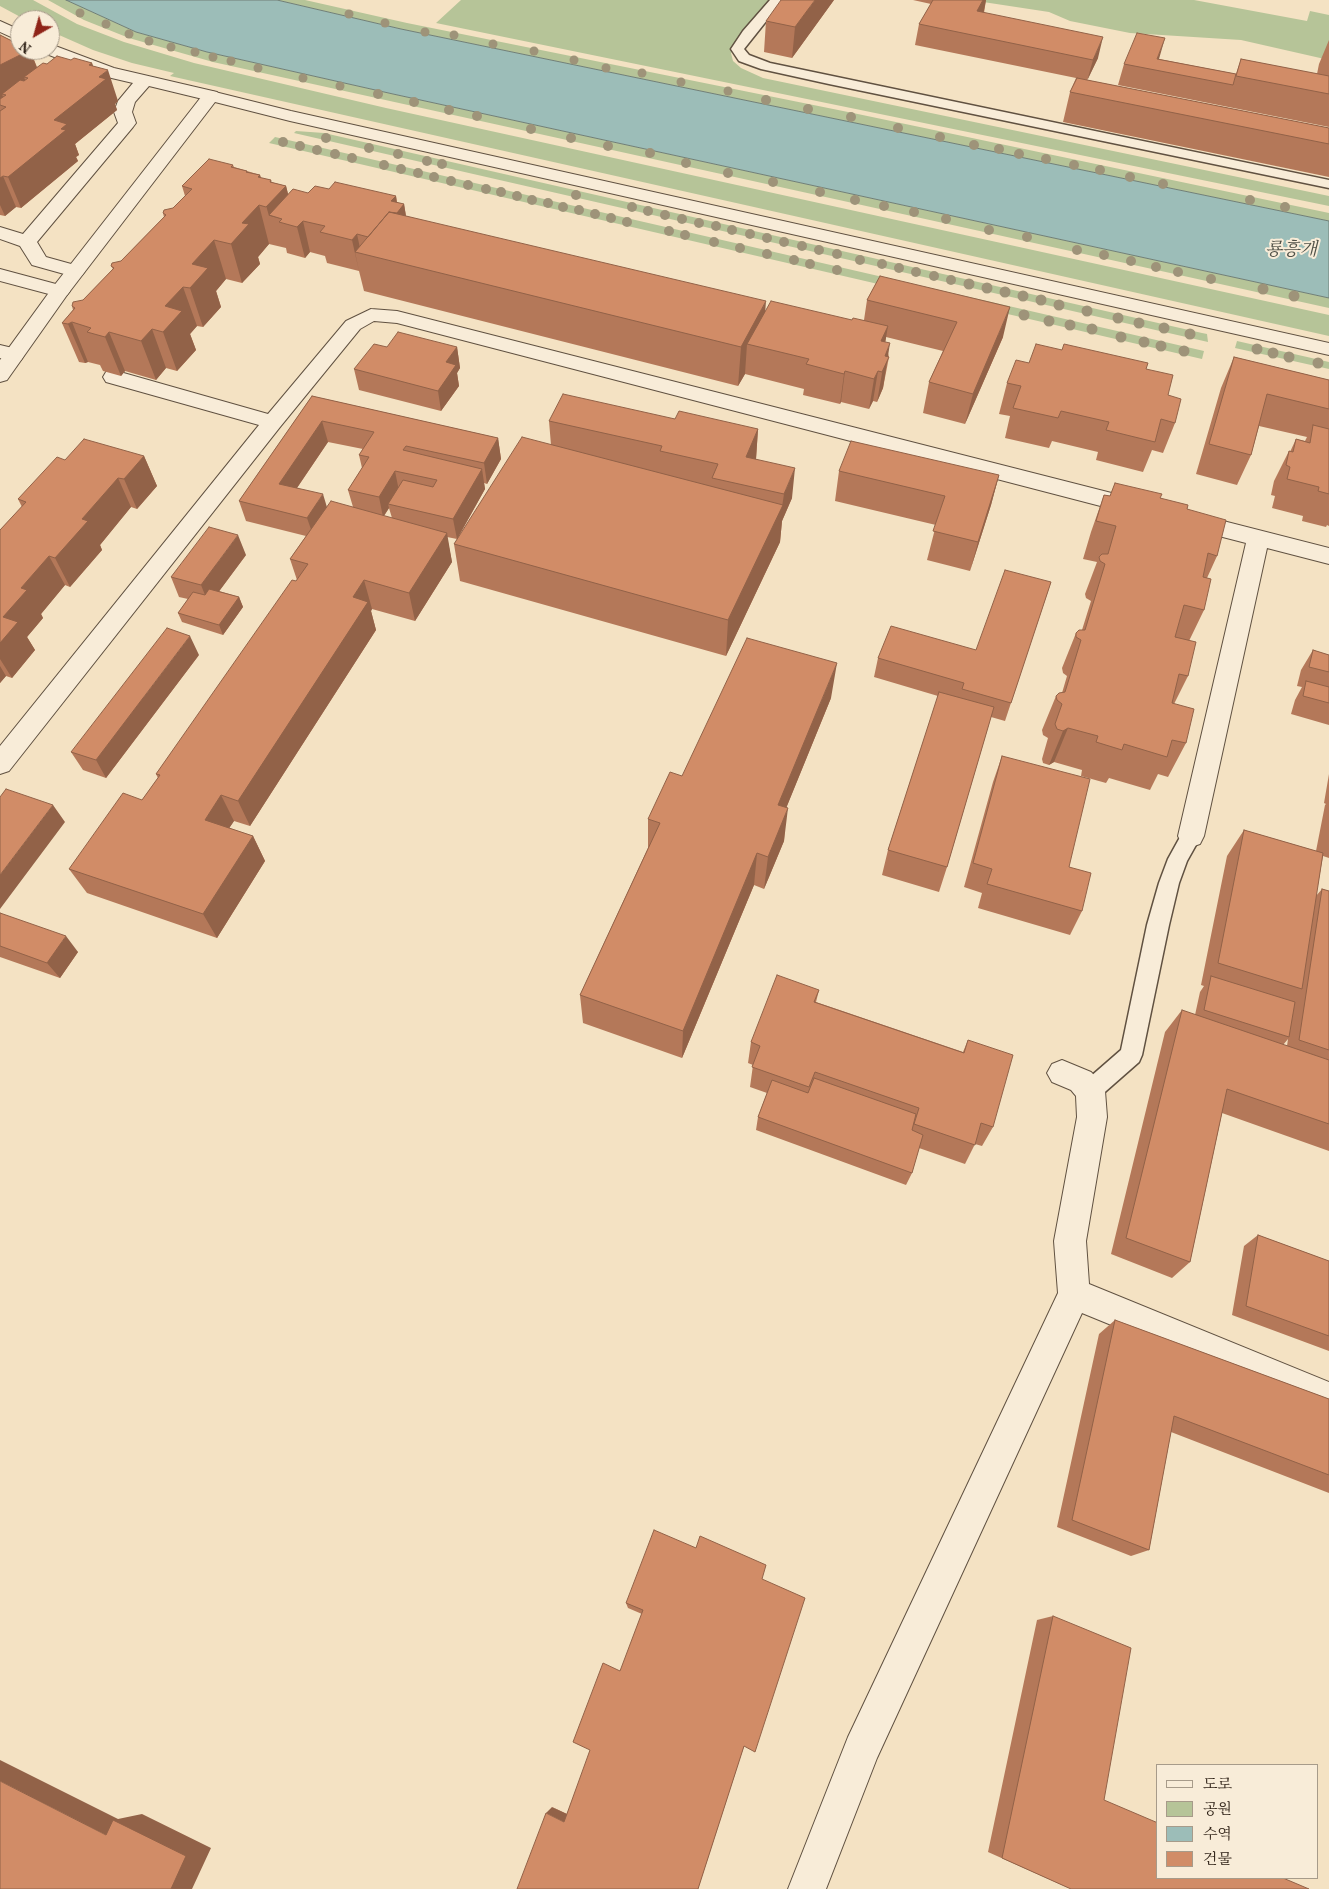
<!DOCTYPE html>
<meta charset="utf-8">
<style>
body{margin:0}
#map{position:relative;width:1329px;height:1889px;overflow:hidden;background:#f4e2c3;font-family:Vollkorn,"Noto Serif KR",serif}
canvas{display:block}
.legend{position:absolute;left:1156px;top:1764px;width:162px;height:115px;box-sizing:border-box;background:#f8ecd8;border:1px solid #a79b8a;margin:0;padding:6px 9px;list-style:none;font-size:15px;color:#2e2116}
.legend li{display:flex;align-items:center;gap:10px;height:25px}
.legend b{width:25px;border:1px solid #a79b8a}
.north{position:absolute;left:10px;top:10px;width:50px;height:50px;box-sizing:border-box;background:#f8ecd8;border:1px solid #a79b8a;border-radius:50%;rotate:218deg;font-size:14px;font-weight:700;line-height:20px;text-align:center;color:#2e2116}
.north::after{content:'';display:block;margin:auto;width:18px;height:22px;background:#8f2418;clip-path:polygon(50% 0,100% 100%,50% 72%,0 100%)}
</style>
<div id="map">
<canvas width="1329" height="1889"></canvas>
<ul class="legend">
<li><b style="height:6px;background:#f8ecd8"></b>도로</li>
<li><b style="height:14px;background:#b6c498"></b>공원</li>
<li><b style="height:14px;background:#9cbdb8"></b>수역</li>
<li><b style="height:14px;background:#d18c67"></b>건물</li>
</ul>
<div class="north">N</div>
</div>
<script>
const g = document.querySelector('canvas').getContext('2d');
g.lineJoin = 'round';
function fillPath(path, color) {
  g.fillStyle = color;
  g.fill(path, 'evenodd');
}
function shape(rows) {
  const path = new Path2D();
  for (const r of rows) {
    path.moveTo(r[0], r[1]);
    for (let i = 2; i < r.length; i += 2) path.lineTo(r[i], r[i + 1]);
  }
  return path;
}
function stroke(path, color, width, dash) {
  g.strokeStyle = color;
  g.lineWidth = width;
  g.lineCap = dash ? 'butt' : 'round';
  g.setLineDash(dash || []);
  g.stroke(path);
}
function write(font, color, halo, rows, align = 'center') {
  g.font = font + ' Vollkorn,"Noto Serif KR",serif';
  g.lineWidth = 4;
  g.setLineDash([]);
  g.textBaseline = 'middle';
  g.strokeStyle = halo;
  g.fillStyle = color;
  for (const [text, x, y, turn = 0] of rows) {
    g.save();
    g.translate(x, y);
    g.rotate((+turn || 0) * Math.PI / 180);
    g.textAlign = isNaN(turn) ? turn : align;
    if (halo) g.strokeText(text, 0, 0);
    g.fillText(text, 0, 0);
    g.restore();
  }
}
fillPath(shape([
 [0,0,33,0,77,24,124,42,194,63,386,108,1329,315,1329,336,170,76,174,73,132,63,93,50,50,31,50,20,26,20,0,6],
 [48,0,66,0,136,32,207,52,393,94,1329,298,1329,308,213,62,129,38,84,20],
 [277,0,305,0,407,23,853,113,1329,213,1329,221,401,29],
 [461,0,772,0,731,53,733,61,741,68,763,78,1329,196,1329,206,436,23],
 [970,0,1194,0,1307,21,1310,11,1329,15,1329,60,1241,40,1130,33,1070,21,1049,12],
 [296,131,324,133,1202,333,1207,334,1208,342,294,133],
 [275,137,1204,351,1202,359,269,143],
 [1237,341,1329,362,1329,369,1235,348]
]), '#b6c498');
const water = shape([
 [66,0,277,0,401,29,1329,221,1329,298,393,94,207,52,136,32,66,0]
]);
fillPath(water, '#9cbdb8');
stroke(water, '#707f77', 1);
const service = shape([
 [770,0,783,0,744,49,749,55,770,63,1329,180,1329,188,829,84,761,69,739,61,731,49,743,31,770,0],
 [1191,828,1198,830,1201,836,1187,861,1179,883,1169,925,1142,1055,1139,1062,1098,1098,1090,1101,1082,1098,1079,1091,1082,1084,1121,1050,1147,925,1159,883,1168,859,1184,830,1191,828]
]);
const minor = shape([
 [0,21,20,30,20,41,0,32,0,21],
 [50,44,114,68,217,92,220,96,217,100,211,101,149,86,135,102,132,112,136,123,133,127,37,242,46,257,82,267,85,271,82,275,75,277,32,265,20,246,0,239,0,227,23,234,118,123,114,112,118,101,133,83,103,76,44,53,42,50,50,50,50,44],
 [0,269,67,287,70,291,67,295,60,297,0,281,0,269],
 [371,309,397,311,1139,500,1147,503,1150,508,1147,513,1139,516,397,323,374,321,360,329,280,427,9,771,0,774,0,746,259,425,106,382,103,377,106,372,113,370,268,414,346,321,371,309],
 [0,345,21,350,24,355,21,360,14,362,0,358,0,345],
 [1188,512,1329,548,1329,564,1267,548,1204,836,1200,844,1191,847,1182,844,1178,836,1246,543,1180,526,1177,520,1180,514,1188,512],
 [1062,1060,1091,1072,1100,1081,1105,1091,1107,1117,1086,1241,1089,1284,1329,1382,1329,1414,1082,1313,877,1758,826,1889,788,1889,848,1737,1058,1293,1054,1241,1077,1117,1076,1096,1071,1090,1052,1082,1047,1073,1052,1064,1062,1060]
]);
const tertiary = shape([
 [211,91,291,111,1329,343,1329,355,290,121,215,102,67,295,7,380,0,382,0,360,53,287,205,92,211,91]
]);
stroke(service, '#605141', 3);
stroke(minor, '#605141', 2);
stroke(tertiary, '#605141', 2);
fillPath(service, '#f8ecd8');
fillPath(minor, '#f8ecd8');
fillPath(tertiary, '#f8ecd8');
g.fillStyle = '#9e9379';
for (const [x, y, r] of [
 [80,13,4.5],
 [349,14,4.5],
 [385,23,4.5],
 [106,24,4.5],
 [425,32,4.5],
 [129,34,4.5],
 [454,35,4.5],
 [149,41,4.5],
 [493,44,4.5],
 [171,47,4.5],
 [534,51,4.5],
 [195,52,4.5],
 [213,57,4.5],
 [574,60,4.5],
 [231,61,4.5],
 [258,68,4.5],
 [606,68,4.5],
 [642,73,4.5],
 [303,78,4.5],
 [681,82,4.5],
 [340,86,4.5],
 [728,91,4.5],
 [378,94,5],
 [766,100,5],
 [414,102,5],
 [808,109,5],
 [449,110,5],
 [477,116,5],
 [851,117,5],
 [898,128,5],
 [531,129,5],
 [940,137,5],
 [326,138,5],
 [571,138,5],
 [283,142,5],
 [974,145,5],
 [300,146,5],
 [608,146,5],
 [369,148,5],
 [999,149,5],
 [317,150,5],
 [650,153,5],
 [335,154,5],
 [398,154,5],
 [1019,154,5],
 [352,158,5],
 [1046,159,5],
 [427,161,5],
 [686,163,5],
 [442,164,5],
 [384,165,5],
 [1074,165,5],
 [401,169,5],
 [1100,170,5],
 [418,173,5],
 [728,173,5],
 [434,177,5],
 [1130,177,5],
 [451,181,5],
 [773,182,5],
 [1163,184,5],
 [468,185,5],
 [486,189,5],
 [501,192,5],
 [820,192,5],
 [576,195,5],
 [517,196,5],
 [532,200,5],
 [855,200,5],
 [1250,200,5],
 [548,203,5],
 [884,206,5],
 [563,207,5],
 [632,207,5],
 [1285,207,5],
 [579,210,5],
 [648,211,5],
 [914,212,5],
 [595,214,5],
 [665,215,5],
 [611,218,5],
 [682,219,5],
 [946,219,5],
 [627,222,5],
 [699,223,5],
 [716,226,5],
 [732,230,5],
 [989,230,5],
 [669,231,5],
 [750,234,5],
 [685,235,5],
 [1027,237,5],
 [767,238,5],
 [714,242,5],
 [784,242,5],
 [802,246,5],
 [740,248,5],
 [819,250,5],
 [1077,250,5],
 [767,254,5],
 [837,254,5],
 [1104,255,5],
 [794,260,5],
 [860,260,5],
 [1131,261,5],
 [810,264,5],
 [882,264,5],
 [1156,267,5],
 [899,268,5],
 [837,270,5],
 [916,272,5],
 [1178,272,5],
 [934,276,5],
 [1211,279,5],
 [951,280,5],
 [969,284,5.5],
 [987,288,5.5],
 [1263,289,5.5],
 [1005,292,5.5],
 [1023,296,5.5],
 [1294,296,5.5],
 [1041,300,5.5],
 [1059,305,5.5],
 [1087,311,5.5],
 [1024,315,5.5],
 [1118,318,5.5],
 [1049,321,5.5],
 [1139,323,5.5],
 [1070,325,5.5],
 [1164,328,5.5],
 [1092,329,5.5],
 [1190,334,5.5],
 [1121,337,5.5],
 [1144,342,5.5],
 [1161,346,5.5],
 [1257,349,5.5],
 [1184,351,5.5],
 [1273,353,5.5],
 [1289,357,5.5],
 [1318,363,5.5]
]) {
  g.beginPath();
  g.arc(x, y, r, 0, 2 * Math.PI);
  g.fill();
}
fillPath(shape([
 [834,0,792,58,764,52,766,21],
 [913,0,986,0,984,13,1098,58,1087,80,1329,128,1329,177,1063,122,1070,92,1076,78,915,45,919,24,931,4],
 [0,35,30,50,37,67,47,64,71,60,92,63,93,66,118,101,115,104,117,110,75,144,79,155,76,157,78,161,21,208,16,207,5,216,0,215],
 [1329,40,1329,127,1118,85,1124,64,1159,59,1236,74,1241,59,1317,74,1319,64],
 [233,165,234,167,260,175,261,178,271,180,271,182,286,186,288,194,308,193,329,189,396,196,397,203,404,204,406,216,765,311,852,320,864,320,867,300,880,276,1003,337,965,424,923,413,929,382,943,351,886,337,885,342,889,357,883,388,877,402,873,401,869,409,841,402,840,404,803,395,804,389,745,374,738,386,364,291,359,271,327,263,325,256,310,252,305,258,287,253,286,248,269,244,258,257,260,264,242,283,226,279,216,291,221,307,203,327,197,326,190,334,196,350,177,371,166,368,156,380,125,371,121,376,103,371,100,365,88,362,85,363,79,362,62,323,73,310,72,306,83,300,113,269,111,266,121,261,164,217,163,213,173,208,185,196,182,186],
 [387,347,457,347,460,368,457,373,459,386,441,411,359,390,354,369],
 [1062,350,1146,369,1168,395,1175,423,1163,453,1152,450,1143,472,1096,460,1098,452,1052,441,1049,448,1005,438,1010,416,999,414,1007,383,1029,363],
 [1234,357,1329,380,1329,526,1327,525,1326,527,1302,521,1303,516,1272,508,1275,496,1271,495,1274,481,1289,451,1290,452,1296,439,1305,441,1307,437,1259,426,1251,455,1237,485,1196,474,1221,388],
 [312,396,498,438,501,459,487,484,484,483,485,489,459,536,551,445,549,421,675,419,758,429,756,459,792,498,782,521,780,542,726,656,460,581,454,544,457,539,447,537,452,562,415,621,372,609,371,611,376,630,250,826,234,821,229,828,253,836,265,861,217,938,87,893,69,869,142,800,158,778,156,774,297,580,290,559,306,536,246,521,239,501],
 [328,442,363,449,359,455,362,468,348,490,353,507,327,508,297,488],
 [389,508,392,518,384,516],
 [144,456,157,486,137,509,131,507,100,545,102,550,70,587,65,585,41,614,43,618,27,637,35,650,12,678,6,676,0,683,0,530,22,507,18,499,65,460],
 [839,471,999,475,991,505,970,571,927,560,936,525,835,501],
 [1115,483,1160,498,1187,509,1217,556,1207,578,1204,610,1189,641,1188,676,1174,704,1186,743,1168,777,1158,774,1150,790,1109,778,1106,783,1081,776,1082,770,1054,762,1049,765,1043,763,1042,759,1048,738,1043,735,1042,730,1056,696,1062,693,1067,676,1063,673,1062,668,1076,633,1082,630,1091,601,1086,598,1085,594,1097,562,1083,559,1091,532,1104,495,1110,496],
 [246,555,219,591,239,597,243,607,223,635,182,622,178,613,188,599,179,597,171,577],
 [1051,582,1005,721,991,717,947,867,939,892,882,875,888,850,938,696,874,677,878,658,976,650],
 [1313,650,1329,655,1329,725,1291,714,1295,700,1302,687,1297,686,1301,670],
 [199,655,106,778,83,770,71,752],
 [831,698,786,808,784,841,764,889,754,885,682,1058,583,1023,580,995,648,848,648,819,682,776],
 [1002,756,1069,867,1082,911,1070,935,978,908,982,893,964,887,993,782],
 [1329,774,1329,858,1323,856,1316,896,1322,889,1329,891,1329,1151,1222,1113,1190,1262,1172,1278,1111,1254,1165,1032,1182,1010,1195,1015,1200,992,1204,986,1201,985,1227,856,1244,830,1316,851,1325,805,1326,804,1324,803],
 [1288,1039,1287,1046,1283,1045],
 [0,913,78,952,60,978,0,957],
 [819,990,816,1002,963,1052,968,1040,993,1127,982,1146,975,1144,965,1164,919,1148,912,1173,906,1185,756,1130,758,1117,767,1093,750,1087,753,1065,748,1063,751,1042],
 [1258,1235,1329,1261,1329,1351,1232,1315,1244,1246],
 [1115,1320,1329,1399,1329,1493,1171,1432,1149,1550,1131,1556,1057,1527,1099,1334],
 [762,1579,744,1746,698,1889,552,1807,567,1814,642,1614,628,1608,626,1603],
 [1053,1616,1071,1889,988,1852,1037,1620]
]), '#b47859');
fillPath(shape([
 [815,0,834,0,792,58,795,27],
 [983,0,986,0,983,15,977,11],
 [1103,37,1098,58,1087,81,1093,60],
 [1165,38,1159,59,1157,59],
 [30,50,42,81,24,77,28,88,6,95,2,94,4,100,0,103,0,65],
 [92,63,99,85,99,77,108,70,118,101,115,104,117,110,75,144,79,155,76,157,78,161,21,208,8,177,54,120,89,65],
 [247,171,257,207,259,205,269,244,258,257,260,264,242,283,231,244,246,172],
 [260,175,268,205,270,182,271,180,275,197,286,186,296,225,282,219,270,216,269,216,258,177],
 [3,176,16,207,5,216,0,205,0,178],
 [396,196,398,211,404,204,409,235,389,260,391,201],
 [303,221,310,252,305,258,297,227],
 [357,234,361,253,355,252,359,271,352,240],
 [214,240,226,279,216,291,221,307,203,327,190,288,192,264],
 [183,287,197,326,190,334,196,350,177,371,163,332,165,306],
 [766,301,763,341,747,344,745,374,738,386,741,347],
 [1010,307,1003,337,965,424,973,394],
 [72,322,88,362,85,363,68,324],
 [888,326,883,356,881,341],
 [152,329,166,368,156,380,141,341],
 [109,332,125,371,121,376,105,337],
 [890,343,883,388,877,402,885,356],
 [457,347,460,368,457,373,459,386,441,411,438,391,446,362],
 [845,371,841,402,840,404,844,374],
 [878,371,873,401,869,409,874,379],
 [322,421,328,442,286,504,279,484],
 [758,429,756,459,744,485,746,457],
 [498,438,501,459,487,484,484,463],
 [144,456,157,486,137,509,124,479],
 [795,468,792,498,782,521,780,542,726,656,728,620,782,507,784,494],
 [482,469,485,489,457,539,453,519],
 [395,471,399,491,388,504,389,508,383,517,379,497],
 [999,475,991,505,970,571,978,542],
 [118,478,131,507,100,545,102,550,70,587,55,558,82,519],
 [323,494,329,514,314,538,307,518],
 [447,533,452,562,415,621,409,593],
 [238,535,246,555,209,605,201,585],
 [49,556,65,585,41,614,43,618,27,637,35,650,12,678,0,659,0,643,3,617,21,588],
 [364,580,372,609,371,611,376,630,250,826,238,801,353,597],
 [239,597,243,607,223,635,219,625],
 [190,636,199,655,106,778,96,760],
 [837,663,831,698,774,838,778,805],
 [0,666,6,676,0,683],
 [1068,728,1054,762,1049,765,1063,731],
 [221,795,234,821,218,845,205,820],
 [53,805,65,822,0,909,0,875],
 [788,808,784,841,764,889,768,857],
 [253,836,265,861,217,938,203,914],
 [757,853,754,885,682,1058,683,1031],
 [66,936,78,952,60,978,47,963],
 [0,1760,118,1819,142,1814,211,1848,192,1889,171,1889,106,1835,0,1781],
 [552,1807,569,1815,564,1822,546,1813]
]), '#926248');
const building = shape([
 [781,0,815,0,795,27,766,21,781,0],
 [933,0,983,0,977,11,1103,37,1093,60,919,24,933,0],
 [1137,33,1165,38,1157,59,1236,74,1233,85,1124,64,1137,33],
 [0,35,20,45,20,50,30,50,0,65,0,35],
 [57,56,71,60,74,58,92,63,89,65,108,70,99,77,106,79,54,120,67,124,61,129,66,130,8,177,3,176,0,178,0,111,6,107,0,105,0,99,6,95,2,94,20,80,24,81,28,78,24,77,43,63,47,64,57,56],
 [1241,59,1329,76,1329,94,1236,76,1241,59],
 [1077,78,1329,128,1329,144,1070,92,1077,78],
 [209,159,233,165,231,167,247,171,246,172,260,175,258,177,271,180,270,182,286,186,266,207,259,205,242,223,249,224,231,244,214,240,192,264,208,268,190,288,183,287,165,306,182,311,163,332,152,329,141,341,109,332,105,337,87,332,91,328,72,322,68,324,62,323,75,308,72,306,73,302,83,300,114,268,111,266,112,263,121,261,166,215,163,213,164,210,173,208,192,189,182,186,209,159],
 [335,182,396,196,391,201,404,204,397,213,389,212,368,237,357,234,352,240,320,232,325,226,303,221,297,227,279,222,282,219,269,215,293,189,308,193,315,186,329,189,335,182],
 [389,212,766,301,741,347,355,252,389,212],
 [880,276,1010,307,973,394,929,382,957,322,867,300,880,276],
 [771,301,852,320,853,318,888,326,881,341,890,343,885,356,889,357,882,372,878,371,874,379,845,371,844,374,806,364,809,359,747,344,771,301],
 [398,332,457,347,446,362,456,365,438,391,354,369,374,344,387,347,398,332],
 [1036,344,1062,350,1064,344,1148,363,1146,369,1173,375,1168,395,1181,399,1175,423,1161,419,1155,442,1106,430,1109,422,1061,411,1058,418,1013,408,1021,386,1007,383,1016,360,1029,363,1036,344],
 [1234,357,1329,380,1329,409,1267,394,1251,455,1209,444,1234,357],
 [563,394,675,419,679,411,758,429,746,457,795,468,784,494,712,478,718,464,660,451,662,446,549,421,563,394],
 [312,396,498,438,484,463,406,446,403,450,482,469,453,519,388,504,403,480,433,487,437,480,395,471,379,497,348,490,369,457,359,455,374,432,322,421,279,484,323,494,307,518,239,501,312,396],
 [1313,425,1329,429,1329,494,1318,491,1319,487,1287,479,1290,467,1286,465,1289,451,1293,452,1296,439,1310,443,1313,425],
 [522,437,783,505,728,620,454,544,522,437],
 [84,439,144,456,124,479,118,478,82,519,88,521,55,558,49,556,21,588,27,590,3,617,18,622,0,643,0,530,26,502,18,499,57,457,65,460,84,439],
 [851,441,999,475,978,542,933,531,945,496,839,471,851,441],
 [1115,483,1162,494,1160,498,1188,505,1187,509,1226,520,1217,556,1208,553,1203,577,1211,579,1204,610,1184,605,1175,637,1196,642,1188,676,1179,674,1172,703,1194,709,1186,743,1172,740,1167,757,1124,744,1122,750,1096,742,1098,736,1068,728,1063,731,1057,729,1055,724,1062,704,1057,700,1056,696,1059,693,1065,692,1081,640,1076,637,1076,633,1079,630,1085,630,1105,564,1100,561,1099,557,1102,554,1108,554,1116,526,1096,521,1104,495,1110,496,1115,483],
 [331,501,447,533,409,593,364,580,353,597,368,602,238,801,221,795,205,820,253,836,203,914,69,869,123,793,142,800,160,775,156,774,292,580,296,581,308,564,290,559,331,501],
 [209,527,238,535,201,585,171,577,209,527],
 [1005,570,1051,582,1011,703,962,689,964,683,878,658,891,626,976,650,1005,570],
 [209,589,239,597,219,625,178,613,193,592,205,595,209,589],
 [167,628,190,636,96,760,71,752,167,628],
 [747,638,837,663,778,805,788,808,768,857,757,853,683,1031,580,995,660,823,648,819,670,772,682,776,747,638],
 [1313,650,1329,655,1329,672,1309,667,1313,650],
 [1306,681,1329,687,1329,703,1303,696,1306,681],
 [939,692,994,707,947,867,888,850,939,692],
 [1002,756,1090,779,1069,867,1091,873,1082,911,987,884,992,869,973,863,1002,756],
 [6,789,53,805,0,875,0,797,6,789],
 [1244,830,1323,853,1302,989,1218,963,1244,830],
 [1322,889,1329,891,1329,1050,1299,1040,1322,889],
 [0,913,66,936,47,963,0,946,0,913],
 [777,975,819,990,814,1002,964,1053,968,1040,1013,1055,993,1127,981,1123,975,1145,914,1124,919,1108,815,1072,809,1087,752,1067,760,1046,751,1042,777,975],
 [1211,976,1295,1002,1289,1037,1204,1010,1211,976],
 [1182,1010,1329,1060,1329,1124,1227,1089,1190,1262,1126,1238,1182,1010],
 [814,1078,916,1114,912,1130,923,1135,912,1173,758,1117,772,1080,808,1093,814,1078],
 [1258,1235,1329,1261,1329,1336,1246,1306,1258,1235],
 [1115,1320,1329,1399,1329,1475,1174,1416,1149,1550,1072,1520,1115,1320],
 [654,1530,696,1548,700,1536,766,1565,762,1579,805,1598,755,1752,744,1746,698,1889,517,1889,546,1813,564,1822,590,1750,573,1742,603,1663,620,1671,643,1610,626,1603,654,1530],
 [1053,1616,1131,1648,1104,1800,1158,1823,1158,1878,1283,1878,1309,1889,1071,1889,1002,1858,1053,1616],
 [0,1781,106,1835,113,1820,186,1856,171,1889,0,1889,0,1781]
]);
fillPath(building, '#d18c67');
stroke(building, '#926248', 1);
write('italic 18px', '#4f5047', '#f8ecd8', [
 ["룡흥개",1291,252]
]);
</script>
